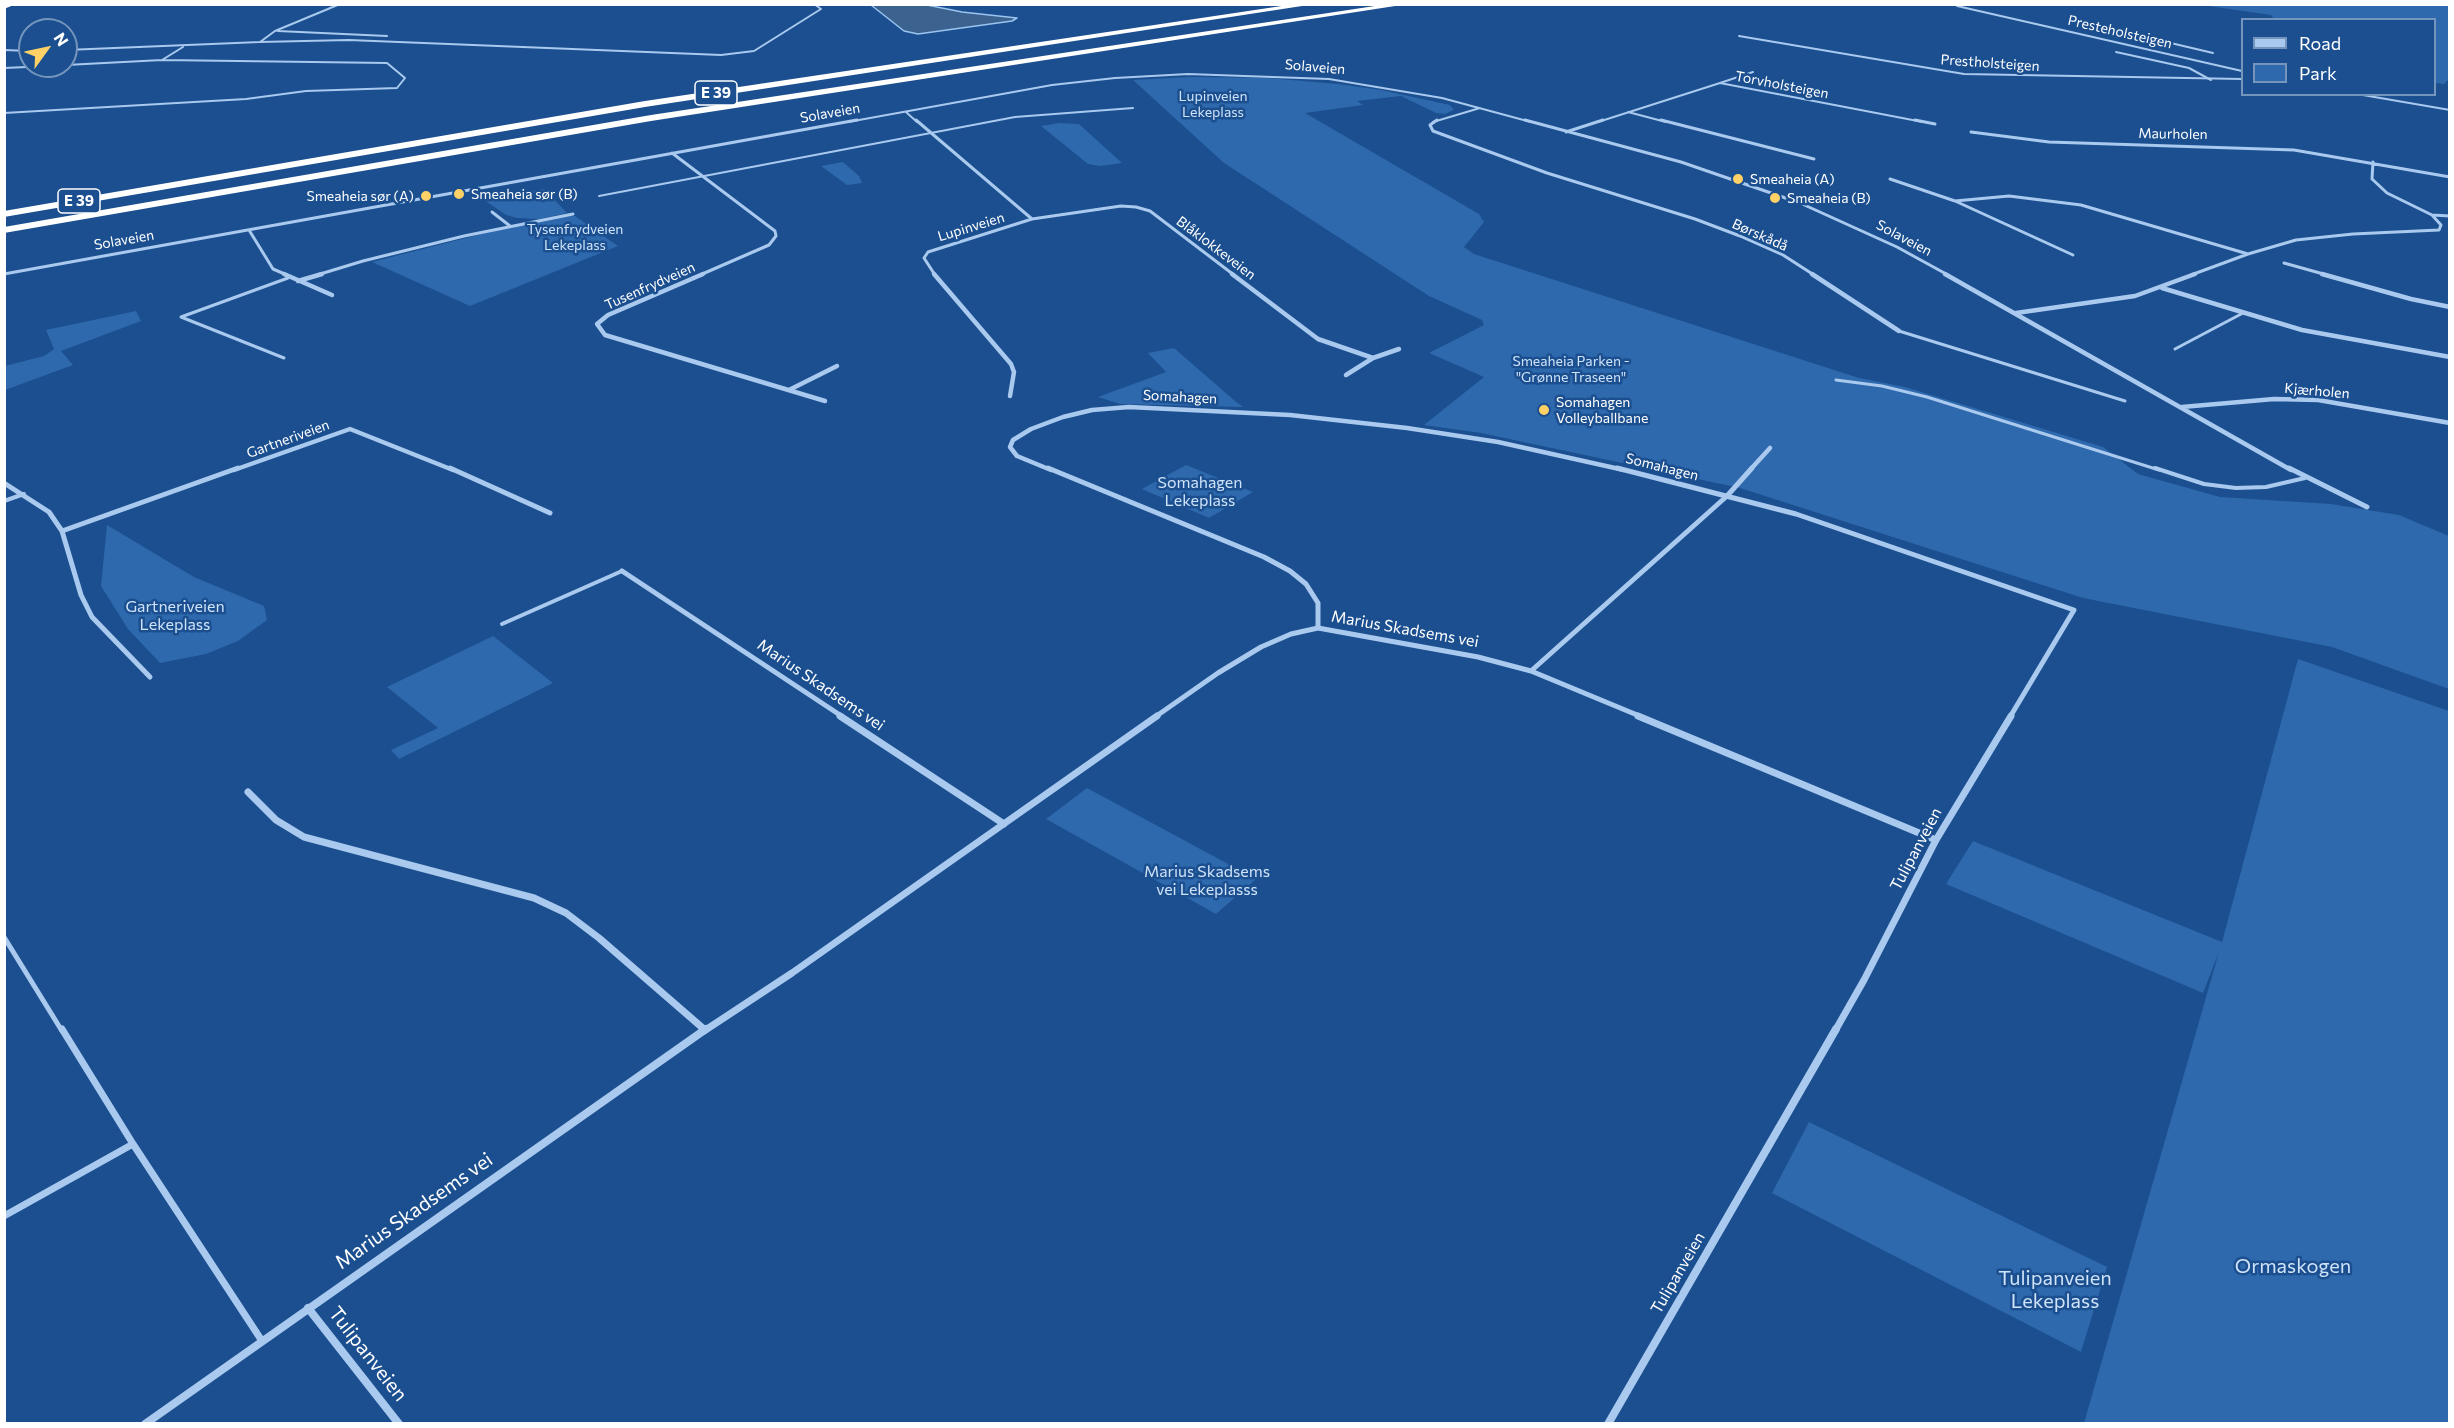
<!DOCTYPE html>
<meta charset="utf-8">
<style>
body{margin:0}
#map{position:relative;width:2454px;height:1428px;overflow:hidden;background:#1b4f8f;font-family:Commissioner,sans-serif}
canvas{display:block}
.frame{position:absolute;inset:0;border:6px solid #fff;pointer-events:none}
.legend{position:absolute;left:2241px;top:18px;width:195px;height:78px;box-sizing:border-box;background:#1b4f8f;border:2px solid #7695bc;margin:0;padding:8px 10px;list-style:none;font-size:18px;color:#fff}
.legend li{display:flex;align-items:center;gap:12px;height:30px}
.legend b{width:30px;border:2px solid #7695bc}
.north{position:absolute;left:18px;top:18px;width:60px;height:60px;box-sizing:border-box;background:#1b4f8f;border:2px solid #7695bc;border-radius:50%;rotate:57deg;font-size:16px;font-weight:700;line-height:24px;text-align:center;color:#fff}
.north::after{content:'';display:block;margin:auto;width:21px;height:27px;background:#ffd166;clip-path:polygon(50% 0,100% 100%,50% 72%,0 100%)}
</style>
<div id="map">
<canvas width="2454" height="1428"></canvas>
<div class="frame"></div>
<ul class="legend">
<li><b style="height:8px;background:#a9c9ee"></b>Road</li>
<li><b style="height:16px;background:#2e69ad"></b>Park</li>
</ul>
<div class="north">N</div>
</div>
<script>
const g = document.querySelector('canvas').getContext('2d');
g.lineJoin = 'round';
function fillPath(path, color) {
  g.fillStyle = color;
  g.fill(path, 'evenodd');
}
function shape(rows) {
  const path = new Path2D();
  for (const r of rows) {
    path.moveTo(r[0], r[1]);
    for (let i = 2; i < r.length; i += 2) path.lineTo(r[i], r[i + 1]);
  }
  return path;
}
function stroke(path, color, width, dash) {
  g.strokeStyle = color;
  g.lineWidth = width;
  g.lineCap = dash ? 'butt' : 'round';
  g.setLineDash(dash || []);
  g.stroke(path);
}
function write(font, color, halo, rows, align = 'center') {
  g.font = font + ' Commissioner,sans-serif';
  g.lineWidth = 5;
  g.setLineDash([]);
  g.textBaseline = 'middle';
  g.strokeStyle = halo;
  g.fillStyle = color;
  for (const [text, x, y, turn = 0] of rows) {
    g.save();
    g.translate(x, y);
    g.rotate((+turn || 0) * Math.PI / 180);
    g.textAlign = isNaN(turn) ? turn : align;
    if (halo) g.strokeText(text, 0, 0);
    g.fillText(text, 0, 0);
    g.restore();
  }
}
fillPath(shape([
 [2202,5,2449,5,2449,79,2444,84,2435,83,2434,20,2274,19,2271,15],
 [1190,77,1268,78,1338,84,1381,90,1450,105,1454,110,1445,114,1436,113,1401,96,1357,101,1363,105,1305,113,1479,214,1484,222,1464,247,1474,254,1859,378,1905,387,2103,447,2138,474,2220,497,2331,504,2399,515,2449,536,2449,689,2332,647,2083,598,1740,488,1481,433,1424,425,1484,377,1429,353,1484,325,1482,320,1429,296,1224,163,1133,80],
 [1059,123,1079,124,1122,163,1100,166,1088,164,1041,126],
 [843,162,859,176,862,183,847,185,821,166],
 [544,189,567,213,540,219,517,218,506,215,484,200],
 [569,216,575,216,618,246,470,306,372,262,509,227],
 [136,311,141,321,61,351,73,365,5,390,5,366,44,356,54,349,46,330],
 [1174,348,1235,401,1243,407,1120,404,1098,397,1166,372,1148,353],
 [1186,465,1253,492,1209,518,1142,489],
 [107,525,194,577,264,606,267,620,238,641,206,654,160,663,128,629,101,586],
 [493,636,553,683,399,759,391,750,438,728,387,687],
 [2298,659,2449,711,2449,1423,2084,1423,2219,952,2203,993,1946,884,1973,841,2222,942],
 [1087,788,1256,879,1216,914,1046,819],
 [1809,1122,2107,1267,2081,1352,1772,1193]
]), '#2e69ad');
const water = shape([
 [871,5,927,5,962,12,1017,18,1012,21,918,34,904,31,871,5]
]);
fillPath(water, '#3c6290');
stroke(water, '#9cc4f0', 1.5);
stroke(shape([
 [278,31,387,36],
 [2158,40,2213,53],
 [260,42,349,40,721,55,754,51,821,9,814,4],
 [4,50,30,51],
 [66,50,260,42,275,31,340,4],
 [2116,52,2189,68,2211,80],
 [162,60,183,47],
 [4,68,50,66],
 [1720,83,1753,72],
 [4,113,246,99,306,91,397,88,405,78,387,63,162,60,66,65],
 [599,196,1015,117,1133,108]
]), '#a9c9ee', 2);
stroke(shape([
 [1899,331,2125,401],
 [2175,349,2243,313],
 [284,358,181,317,288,278],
 [1836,380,1882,386,1927,397,2159,470]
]), '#a9c9ee', 3);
stroke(shape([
 [2155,468,2204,484,2236,488,2266,487,2305,478],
 [4,501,24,494],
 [502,624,622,571]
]), '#a9c9ee', 4);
stroke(shape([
 [4,937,62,1031]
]), '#a9c9ee', 5);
stroke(shape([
 [62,1029,133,1144,262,1341],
 [4,1216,133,1144]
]), '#a9c9ee', 7);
stroke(shape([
 [1957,6,2242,71],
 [1739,36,1964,74,2242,79],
 [2357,94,2450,110],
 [906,112,917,122],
 [1628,112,1666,122],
 [848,122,1052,85,1115,78,1188,74,1329,79,1442,98,1531,122],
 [1433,122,1480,108],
 [1598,122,1720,83,1923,122]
]), '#a9c9ee', 2);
stroke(shape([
 [916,120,1032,219,928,252,924,258,935,275],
 [1437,120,1430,125,1433,131,1547,173,1695,219,1740,236,1783,255,1814,275],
 [1525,120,1681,162,1800,203,1897,247,1948,275],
 [1661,120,1814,159],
 [1915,120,1935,124],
 [1566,132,1603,120],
 [1971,132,2049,142,2294,150,2450,177],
 [672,153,775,231,776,236,769,245,700,275],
 [1890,179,1955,201],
 [492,212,510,226],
 [2432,215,2450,216],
 [1032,219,1121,206,1136,207,1150,211,1234,275],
 [249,230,273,269,287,275],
 [2073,255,1955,201,2009,196,2081,205,2248,254],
 [2284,263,2327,275],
 [4,274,857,120],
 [317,275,363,261,464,236,573,214],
 [2191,275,2248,254,2296,240,2353,234,2439,230,2441,225,2432,215,2387,193,2372,179,2373,162]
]), '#a9c9ee', 3);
stroke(shape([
 [284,274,332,295],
 [703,274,608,315,597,324,605,335,825,401],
 [934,274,1011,364,1014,372,1010,396],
 [1232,274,1318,339,1373,358],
 [1812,274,1899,331],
 [1945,274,2291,470],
 [2322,274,2411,299,2450,307],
 [298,281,322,274],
 [2162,288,2302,330,2450,357],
 [2016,313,2135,296,2195,274],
 [1346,375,1373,358,1399,349],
 [789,390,837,366],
 [2182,407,2274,399,2318,400,2450,423],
 [234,470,350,429,453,470],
 [1051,470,1017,456,1010,447,1013,440,1031,429,1063,417,1092,410,1129,407,1290,415,1407,428,1498,442,1624,470],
 [1750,470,1770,448]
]), '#a9c9ee', 4.5);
stroke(shape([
 [450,468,550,513],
 [1048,468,1264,557,1290,571,1306,584,1318,603,1318,628],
 [1617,468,1796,514,2074,610,2010,717],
 [2289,468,2367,507],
 [4,483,49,512,62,531,81,595,92,617,150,677],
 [62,531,238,468],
 [622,571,843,717],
 [1531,671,1642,717],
 [1155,717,1218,673,1261,647,1291,634,1318,628,1478,657,1531,671,1727,496,1752,468]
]), '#a9c9ee', 5);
stroke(shape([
 [840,716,1004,824],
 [1638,716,1936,840],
 [248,792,276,820,304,837,534,898,566,913,599,938,705,1030],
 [704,1031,792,973,1157,716],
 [1835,1031,1864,980,1936,840,2011,716]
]), '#a9c9ee', 7);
stroke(shape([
 [308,1308,399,1424],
 [145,1424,706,1029],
 [1608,1424,1836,1029]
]), '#a9c9ee', 8);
fillPath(shape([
 [5,4,16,4,4,9,5,4]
]), '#f8faff');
fillPath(shape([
 [1295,4,1315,4,645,107,4,217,4,211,645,101,1295,4],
 [1388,4,1408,4,651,121,4,233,4,227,651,115,1388,4]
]), '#fff');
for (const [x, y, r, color] of [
 [1738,179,6,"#ffd166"],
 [459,194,6,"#ffd166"],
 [426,196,6,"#ffd166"],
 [1775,198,6,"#ffd166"],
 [1544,410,6,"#ffd166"]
]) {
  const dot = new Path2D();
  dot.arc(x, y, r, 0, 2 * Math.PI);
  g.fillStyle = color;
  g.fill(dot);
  stroke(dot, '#1b4f8f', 2);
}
write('14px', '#fff', '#1b4f8f', [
 ["Presteholsteigen",2120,32,13],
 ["Prestholsteigen",1990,63,4],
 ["Solaveien",1315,67,5],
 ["Torvholsteigen",1782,85,11],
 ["Solaveien",830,113,-10],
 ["Maurholen",2173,134,1],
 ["Lupinveien",971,227,-17],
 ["Børskådå",1760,235,24],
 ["Solaveien",1904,238,28],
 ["Solaveien",124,240,-10],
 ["Blåklokkeveien",1216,248,37],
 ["Tusenfrydveien",650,286,-24],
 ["Kjærholen",2317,391,5],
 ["Somahagen",1180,397,3],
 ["Gartneriveien",288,439,-20],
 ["Somahagen",1662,467,14]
]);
write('14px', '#cfe3fa', '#1b4f8f', [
 ["Lupinveien",1213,96],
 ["Lekeplass",1213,112],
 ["Tysenfrydveien",575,229],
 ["Lekeplass",575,245],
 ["Smeaheia Parken -",1571,361],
 ["\"Grønne Traseen\"",1571,377]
]);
write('14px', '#fff', '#1b4f8f', [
 ["Smeaheia (A)",1750,179],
 ["Smeaheia sør (B)",471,194],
 ["Smeaheia sør (A)",414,196,"right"],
 ["Smeaheia (B)",1787,198],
 ["Somahagen",1556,402],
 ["Volleyballbane",1556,418]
], 'left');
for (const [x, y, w] of [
 [716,93,42],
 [79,201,42]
]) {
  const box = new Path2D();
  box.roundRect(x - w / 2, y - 12, w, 24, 4.5);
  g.fillStyle = '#1b4f8f';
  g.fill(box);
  stroke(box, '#fff', 1.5);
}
write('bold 15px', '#fff', null, [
 ["E 39",716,93],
 ["E 39",79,201]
]);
write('16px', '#cfe3fa', '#1b4f8f', [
 ["Somahagen",1200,483],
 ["Lekeplass",1200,501],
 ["Gartneriveien",175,607],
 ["Lekeplass",175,625],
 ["Marius Skadsems",1207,872],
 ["vei Lekeplasss",1207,890]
]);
write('16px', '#fff', '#1b4f8f', [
 ["Marius Skadsems vei",1405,629,10],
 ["Marius Skadsems vei",821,685,34],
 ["Tulipanveien",1916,849,-62],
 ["Tulipanveien",1678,1273,-60]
]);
write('20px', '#fff', '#1b4f8f', [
 ["Marius Skadsems vei",414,1211,-35],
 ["Tulipanveien",368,1354,52]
]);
write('20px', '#cfe3fa', '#1b4f8f', [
 ["Ormaskogen",2293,1266],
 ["Tulipanveien",2055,1278],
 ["Lekeplass",2055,1301]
]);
</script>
